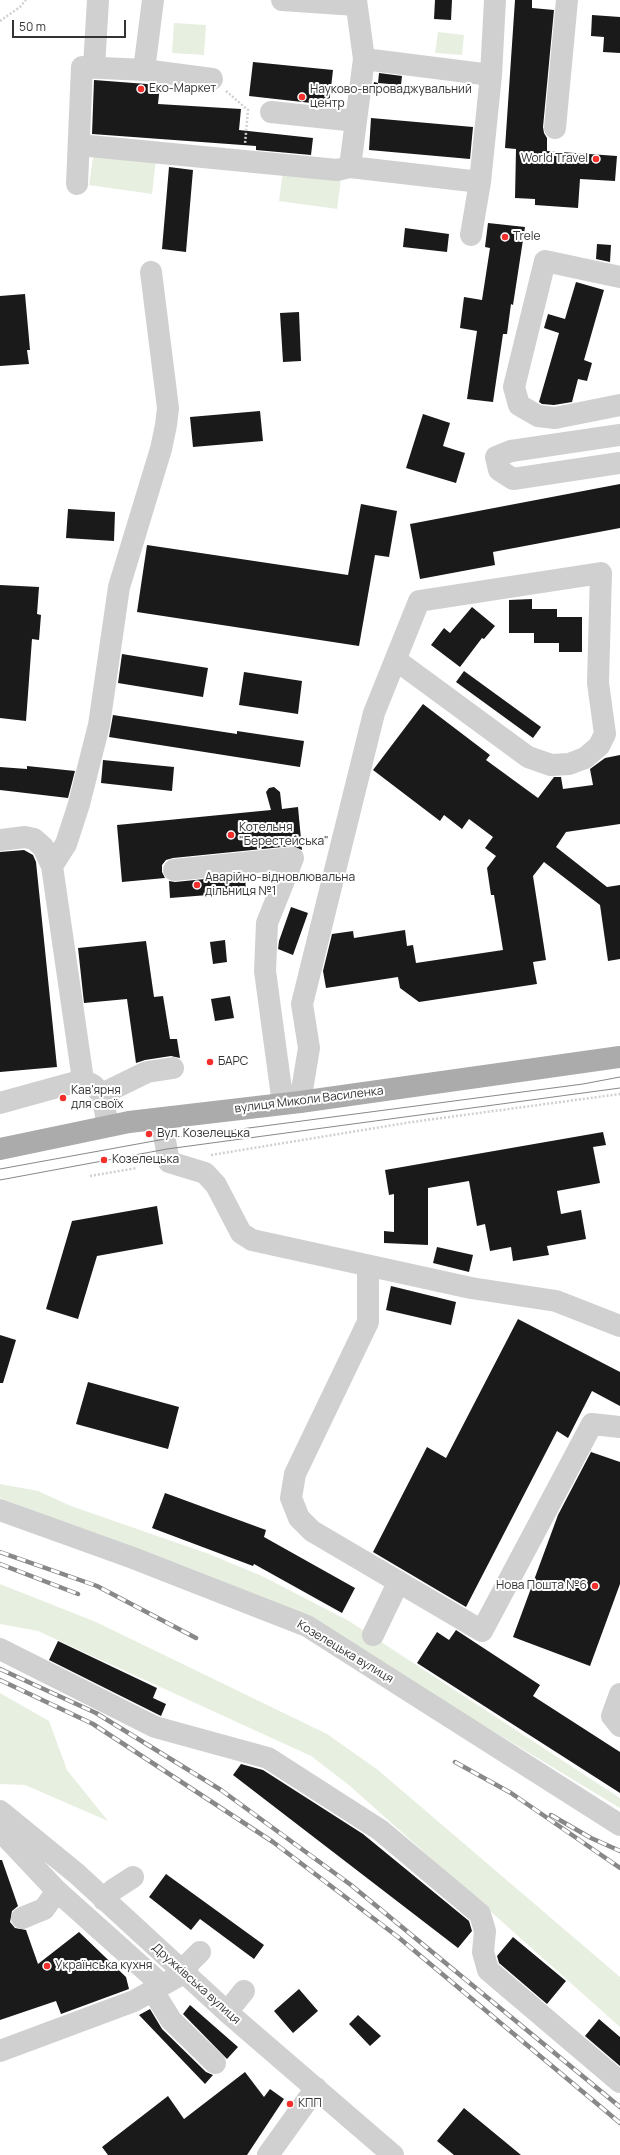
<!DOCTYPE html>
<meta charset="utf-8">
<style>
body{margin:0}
#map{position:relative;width:620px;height:2155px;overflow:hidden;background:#fff;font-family:Manrope,sans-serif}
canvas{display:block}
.scale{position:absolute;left:12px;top:20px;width:114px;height:18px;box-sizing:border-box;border:2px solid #333;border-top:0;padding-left:5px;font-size:12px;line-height:14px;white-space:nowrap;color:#333;-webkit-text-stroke:3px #fff;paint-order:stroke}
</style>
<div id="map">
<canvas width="620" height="2155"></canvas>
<div class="scale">50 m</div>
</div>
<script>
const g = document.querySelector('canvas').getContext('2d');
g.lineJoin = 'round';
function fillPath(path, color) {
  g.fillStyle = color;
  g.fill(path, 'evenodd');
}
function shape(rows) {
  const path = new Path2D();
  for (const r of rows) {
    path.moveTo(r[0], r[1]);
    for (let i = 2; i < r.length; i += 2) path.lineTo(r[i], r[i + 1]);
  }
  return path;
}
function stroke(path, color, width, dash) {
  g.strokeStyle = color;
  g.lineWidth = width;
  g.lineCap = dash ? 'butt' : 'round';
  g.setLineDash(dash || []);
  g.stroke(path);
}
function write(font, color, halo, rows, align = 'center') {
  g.font = font + ' Manrope,sans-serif';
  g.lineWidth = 4;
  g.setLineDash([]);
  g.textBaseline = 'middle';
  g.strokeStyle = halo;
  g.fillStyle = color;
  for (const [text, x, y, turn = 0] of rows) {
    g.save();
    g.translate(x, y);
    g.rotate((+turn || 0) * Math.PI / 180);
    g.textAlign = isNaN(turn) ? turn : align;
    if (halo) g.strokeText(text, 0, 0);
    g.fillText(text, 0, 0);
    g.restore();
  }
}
fillPath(shape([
 [174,23,206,25,204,55,172,53],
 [438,32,464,35,462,55,435,53],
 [94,151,156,159,152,194,89,185],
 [283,171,341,179,337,209,279,201],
 [0,1484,38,1491,71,1506,209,1554,262,1576,349,1621,620,1798,620,1808,296,1612,0,1498],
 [0,1584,96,1622,327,1734,378,1770,620,1977,620,2027,350,1786,311,1756,38,1631,0,1624],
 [0,1693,49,1721,67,1770,108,1821,25,1785,0,1784]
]), '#e7f0e0');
fillPath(shape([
 [435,0,452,0,451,20,434,19],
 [515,0,532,0,532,8,554,10,543,127,544,133,547,138,547,151,617,156,615,181,580,179,578,208,535,205,535,199,515,198,516,149,505,148],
 [592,15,620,17,620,53,603,52,604,37,591,36],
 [253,62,333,70,329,105,249,96],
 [379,73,402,76,401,85,378,83],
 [94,80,160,85,158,104,241,109,239,130,313,138,311,155,256,150,256,146,92,134],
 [374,82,378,83,377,95,372,94],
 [371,118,473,127,470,159,369,150],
 [169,167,193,170,186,252,162,249],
 [488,223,525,227,513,305,511,304,507,334,503,334,493,402,467,399,477,331,460,328,464,297,482,300,490,248,485,247],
 [405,228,449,234,447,252,403,247],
 [597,244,611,245,610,262,596,259],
 [576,282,604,290,584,360,592,363,587,381,578,379,572,402,554,405,542,404,539,402,559,333,544,328,548,314,565,319],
 [25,294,30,350,27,350,29,364,0,366,0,296],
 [299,312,301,361,283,362,280,313],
 [260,411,263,441,193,447,190,417],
 [423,414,450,423,443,446,465,453,456,483,406,468],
 [620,484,620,528,493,552,495,565,420,579,410,524],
 [361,504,397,511,389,557,375,555,359,646,137,612,147,545,348,575],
 [68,509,115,512,114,541,66,538],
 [0,585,39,587,37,614,41,615,39,640,32,639,26,721,0,718],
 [532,599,532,609,557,609,557,617,582,617,582,652,559,652,559,643,534,643,534,633,509,633,509,600],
 [472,607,495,626,484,639,482,638,460,667,431,645,444,628,450,633],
 [122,654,208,668,203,697,118,683],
 [464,671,541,727,533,738,456,682],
 [244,672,302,681,298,714,239,705],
 [423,704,490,755,486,760,538,798,554,777,561,777,563,789,593,785,590,769,605,758,620,755,620,824,566,832,556,847,607,887,620,885,620,959,608,961,600,905,544,862,533,876,546,960,533,962,537,984,419,1002,400,988,398,977,326,988,323,971,332,934,353,931,354,938,405,930,407,946,413,945,416,963,503,950,494,895,491,895,487,868,496,856,485,848,493,837,469,819,462,829,444,815,440,821,373,770],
 [113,715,237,734,237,731,304,741,300,767,109,737],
 [103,760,174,767,172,791,101,783],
 [27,766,75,771,68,798,0,790,0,767,27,769],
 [274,787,280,792,282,809,298,807,302,850,292,846,173,858,166,860,162,865,162,872,165,878,122,882,117,825,271,810,266,792,269,788],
 [24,850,33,855,36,862,57,1067,0,1072,0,852],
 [245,875,246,892,170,898,169,881,175,882],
 [291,907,308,913,293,955,278,949,279,941],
 [225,940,227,962,213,964,210,942],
 [146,941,154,997,163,996,170,1039,177,1039,180,1058,171,1056,145,1060,136,1063,127,999,84,1003,78,948],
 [230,996,234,1018,215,1021,211,999],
 [603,1132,606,1145,593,1147,600,1183,557,1191,561,1214,581,1210,586,1239,547,1246,549,1255,513,1261,511,1247,490,1251,485,1224,477,1226,469,1181,428,1188,428,1245,384,1243,384,1231,394,1232,394,1194,389,1195,385,1170],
 [157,1206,163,1244,97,1256,78,1319,46,1309,72,1221],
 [437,1247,473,1255,469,1272,433,1263],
 [391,1286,456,1302,451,1325,386,1310],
 [518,1319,620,1372,620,1406,592,1391,568,1438,557,1431,466,1607,373,1552,427,1447,446,1458],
 [0,1335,16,1340,3,1383,0,1383],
 [88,1382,179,1407,168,1449,76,1424],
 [591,1452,620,1462,620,1584,590,1666,513,1637,558,1515],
 [165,1493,266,1530,264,1537,355,1588,342,1613,254,1564,253,1566,152,1528],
 [456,1630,540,1685,533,1696,620,1752,620,1793,417,1663,437,1632,449,1640],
 [58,1641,157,1688,153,1698,166,1704,161,1716,49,1660],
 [241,1764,263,1770,363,1834,469,1921,472,1931,458,1948,233,1775],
 [0,1860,2,1860,18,1906,12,1911,10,1922,15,1928,26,1930,38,1964,79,1932,126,1977,129,1989,61,2014,56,2001,0,2020],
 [166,1874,264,1945,254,1959,200,1919,191,1930,149,1897],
 [513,1937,566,1981,547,2004,499,1963,497,1956],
 [299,1989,318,2011,293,2033,274,2011],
 [190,2005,238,2047,227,2059,183,2014],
 [150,2009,162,2029,206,2072,213,2075,205,2084,139,2015],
 [358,2015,381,2036,370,2046,349,2024],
 [599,2019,620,2037,620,2066,585,2036],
 [245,2072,264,2097,270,2089,284,2099,247,2155,108,2155,102,2147,168,2096,184,2119],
 [464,2108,521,2155,454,2155,437,2141]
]), '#1a1a1a');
stroke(shape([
 [0,21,20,7,26,0],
 [226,91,248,110,245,144],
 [211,1155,412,1122,620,1094],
 [90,1176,137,1168]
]), '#d0d0d0', 2.5, [2, 2]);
stroke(shape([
 [282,0,356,5],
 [364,59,491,75],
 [94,67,98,0],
 [144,70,153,0],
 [271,112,356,121],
 [555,128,567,0],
 [79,145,337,170,350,167,480,182],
 [350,167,364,59,356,0],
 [77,184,82,67,144,70,212,79],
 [471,235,480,182,491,75,495,0],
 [620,277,545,261,514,387,519,405,538,416,555,418,620,405],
 [620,435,511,451,496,457,499,470,513,479,620,463],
 [0,840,25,837,34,839,43,847,52,866,83,1080],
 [52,866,66,844,79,804,99,725,119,587,161,449,166,425,168,408,151,272],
 [174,870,293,858,267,923,265,971,283,1104],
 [102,1094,147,1072,173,1068],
 [300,1102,309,1048,302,1004,374,713,419,601,601,573,598,683,605,734,599,746,585,758,569,764,551,765,528,757,396,660],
 [0,1103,83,1080,93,1085,102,1094,108,1126],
 [161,1119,169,1162,205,1173,216,1185,241,1233,252,1240,471,1288,556,1301,620,1326],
 [368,1266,368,1322,295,1474,291,1498,299,1518,312,1531,482,1631,592,1424,620,1427],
 [0,1510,133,1558,307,1626,620,1825],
 [373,1635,398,1583],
 [0,1649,155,1727,268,1758,380,1830,480,1914,485,1931,483,1952,488,1970,620,2082],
 [620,1694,612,1716,620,1726],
 [0,1811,77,1874,227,2012,393,2155],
 [10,1820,8,1839,57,1891,162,1985],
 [104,1900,113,1890,133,1877],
 [22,1918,44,1909,57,1891],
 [153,1991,171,2020,215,2063],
 [227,2012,244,1991],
 [0,2051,134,2001,184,1973,190,1962,200,1952],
 [268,2155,316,2088]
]), '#d0d0d0', 22);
stroke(shape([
 [0,1149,129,1122,300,1102,620,1057]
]), '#ababab', 22);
stroke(shape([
 [0,1169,165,1139,583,1084,620,1077],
 [0,1180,167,1149,620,1088]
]), '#888', 1);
const rail = shape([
 [0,1552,97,1586,196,1638],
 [0,1564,78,1594],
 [0,1669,96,1713,221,1790,351,1885,620,2107],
 [0,1680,93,1724,273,1842,398,1937,620,2123],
 [455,1762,511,1793,620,1868],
 [551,1815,591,1838,620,1851]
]);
stroke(rail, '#888', 4.5);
stroke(rail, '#fff', 3, [9]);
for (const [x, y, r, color] of [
 [141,89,4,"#f22f2c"],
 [302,97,4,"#f22f2c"],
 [596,159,4,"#f22f2c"],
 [505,237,4,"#f22f2c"],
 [231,835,4,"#f22f2c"],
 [197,885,4,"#f22f2c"],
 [210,1062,4,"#f22f2c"],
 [63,1098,4,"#f22f2c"],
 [149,1134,4,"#f22f2c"],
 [104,1160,4,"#f22f2c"],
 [595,1586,4,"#f22f2c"],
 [47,1966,4,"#f22f2c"],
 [290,2104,4,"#f22f2c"]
]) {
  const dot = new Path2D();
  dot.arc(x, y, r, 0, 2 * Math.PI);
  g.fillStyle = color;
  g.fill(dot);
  stroke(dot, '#fff', 1.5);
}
write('12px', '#333', '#fff', [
 ["Еко-Маркет",149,89],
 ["Науково-впроваджувальний",310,90],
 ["центр",310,104],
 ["World Travel",588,159,"right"],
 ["Trele",513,237],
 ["Котельня",239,828],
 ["\"Берестейська\"",239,842],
 ["Аварійно-відновлювальна",205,878],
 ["дільниця №1",205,892],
 ["БАРС",218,1062],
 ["Кав'ярня",71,1091],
 ["для своїх",71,1105],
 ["Вул. Козелецька",157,1134],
 ["Козелецька",112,1160],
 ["Нова Пошта №6",587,1586,"right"],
 ["Українська кухня",55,1966],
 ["КПП",298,2104]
], 'left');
write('12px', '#333', '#fff', [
 ["вулиця Миколи Василенка",309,1100,-7],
 ["Козелецька вулиця",345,1652,31],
 ["Дружківська вулиця",196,1984,42]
]);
</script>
